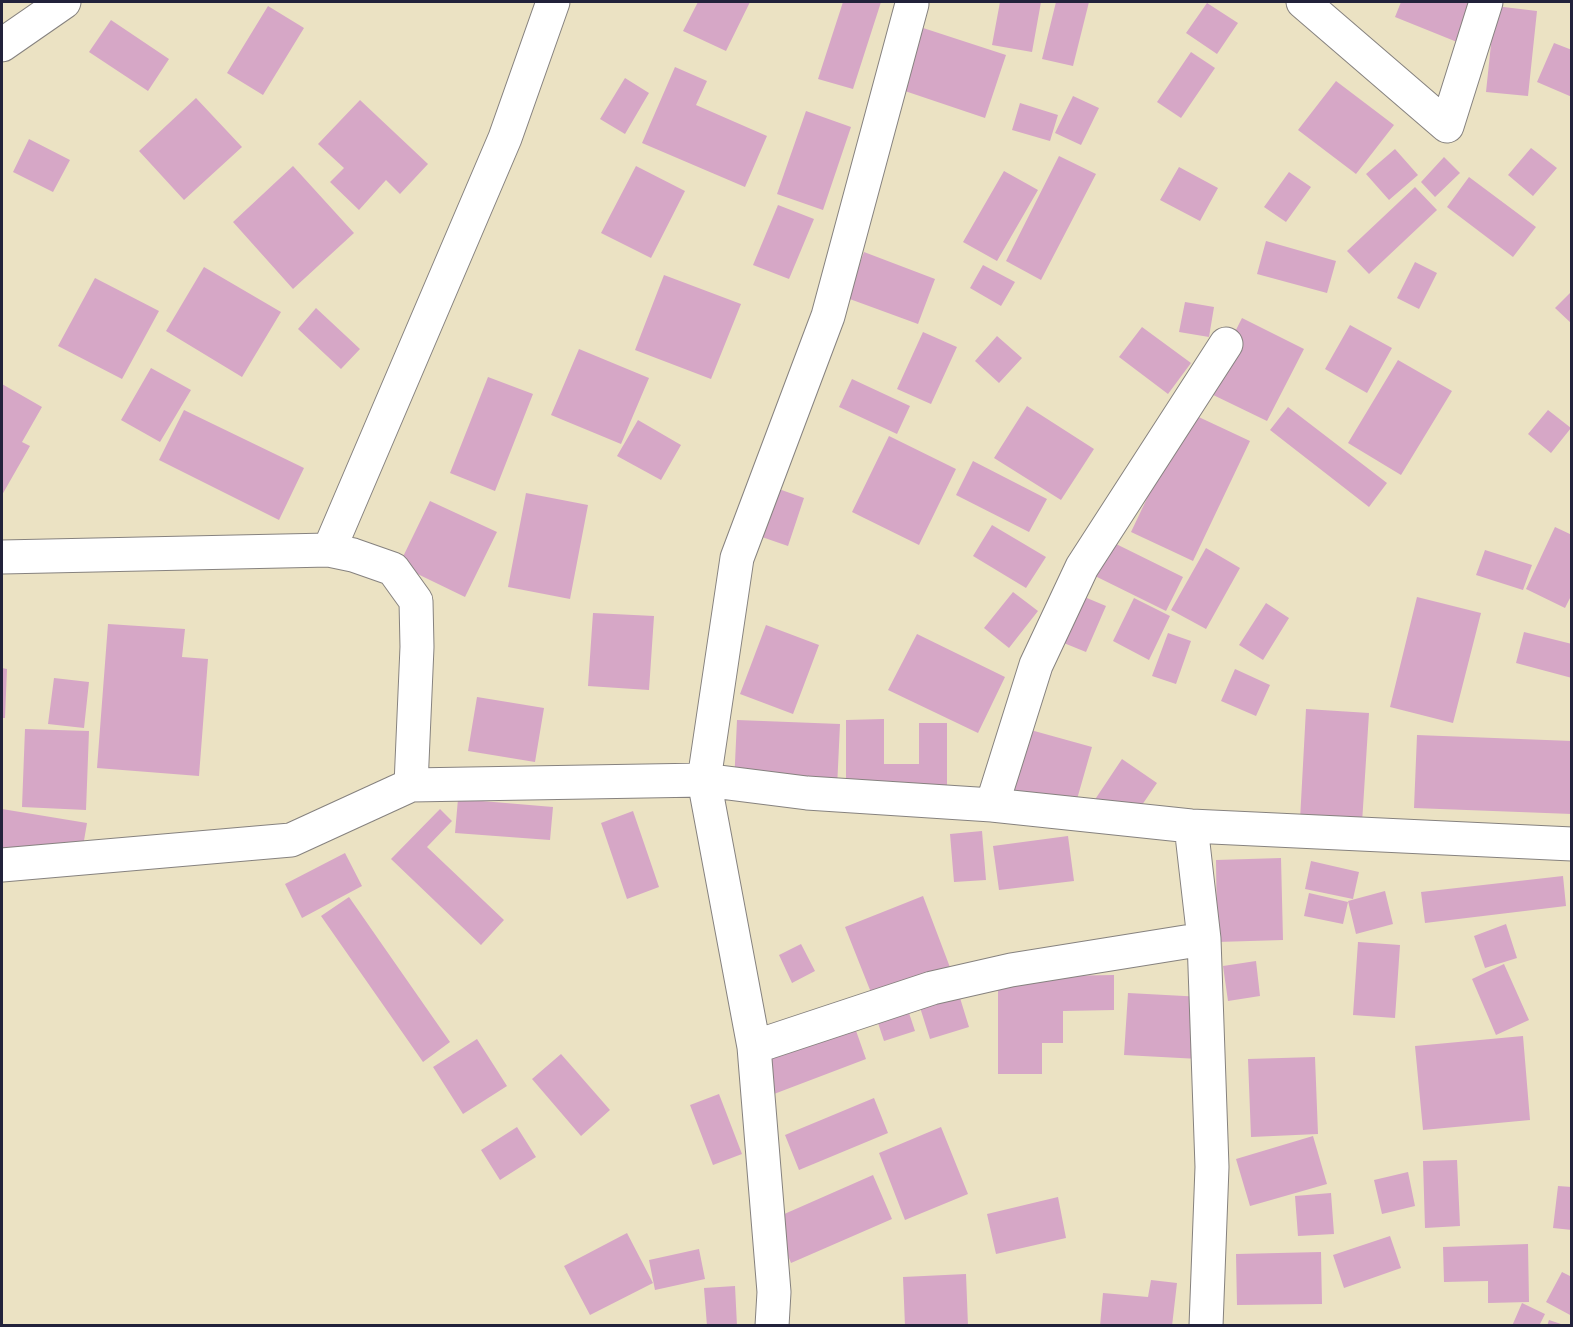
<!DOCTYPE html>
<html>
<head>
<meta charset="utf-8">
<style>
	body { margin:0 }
	#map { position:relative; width:1573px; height:1327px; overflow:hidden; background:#ebe2c3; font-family:"Gochi Hand",sans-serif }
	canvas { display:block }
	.frame { position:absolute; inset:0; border:3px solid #22223b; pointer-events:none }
</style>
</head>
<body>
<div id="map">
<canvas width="1573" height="1327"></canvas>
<div class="frame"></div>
</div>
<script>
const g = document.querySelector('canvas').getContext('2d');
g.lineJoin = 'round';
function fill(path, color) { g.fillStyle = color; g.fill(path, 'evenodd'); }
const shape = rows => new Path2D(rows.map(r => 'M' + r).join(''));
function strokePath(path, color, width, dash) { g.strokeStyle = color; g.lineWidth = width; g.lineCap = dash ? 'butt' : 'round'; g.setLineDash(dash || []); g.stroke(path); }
fill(shape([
	[698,2,750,2,726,51,683,31],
	[843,2,881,2,853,89,818,79],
	[1000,2,1041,2,1032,52,992,45],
	[1056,2,1089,2,1073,66,1042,59],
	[1401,2,1473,2,1457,42,1395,17],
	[1207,3,1238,23,1217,54,1186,33],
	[268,6,304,28,263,95,227,73],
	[1495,6,1537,11,1528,96,1486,92],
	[111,20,169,59,148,91,89,52],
	[917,26,1006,55,985,118,896,88],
	[1554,43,1572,50,1572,97,1537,82],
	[1191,52,1215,68,1181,118,1157,102],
	[675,67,707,81,696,105,767,136,745,187,642,143],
	[625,78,649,93,625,134,600,119],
	[1336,81,1394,125,1356,174,1298,130],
	[1073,96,1099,108,1081,145,1055,133],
	[196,98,242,147,184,200,139,151],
	[360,100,428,164,400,194,386,180,359,210,330,182,344,168,318,144],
	[1020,103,1058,115,1050,141,1012,130],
	[806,111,851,127,823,210,777,194],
	[29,139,70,160,53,192,13,172],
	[1531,148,1557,168,1533,196,1508,175],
	[1395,149,1418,175,1389,200,1366,174],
	[1059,156,1096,174,1041,280,1006,261],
	[1444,157,1460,173,1435,197,1421,182],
	[293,166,354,233,293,289,233,222],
	[636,166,685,191,651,258,601,233],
	[1179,167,1218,188,1200,221,1160,200],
	[1004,171,1038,190,997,261,963,242],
	[1289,172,1311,187,1286,222,1264,207],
	[1469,177,1536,227,1513,257,1447,207],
	[1415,187,1437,210,1369,274,1347,251],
	[778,205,814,219,789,279,753,265],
	[1266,241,1336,261,1327,293,1257,274],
	[864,252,935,279,918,324,847,298],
	[1415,262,1437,273,1419,309,1397,298],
	[983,265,1015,282,1001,306,970,288],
	[204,267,281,312,242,377,166,331],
	[664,275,741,304,711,379,635,350],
	[95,278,159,311,122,379,58,346],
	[1572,291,1572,324,1555,308],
	[1185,302,1214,307,1209,337,1179,332],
	[316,308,360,349,341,369,298,329],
	[1242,318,1304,349,1267,421,1205,391],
	[1350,325,1392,348,1367,393,1325,369],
	[1142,327,1191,363,1168,394,1119,357],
	[923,332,957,347,931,404,897,389],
	[997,336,1022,358,999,383,975,361],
	[579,349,649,378,621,444,551,415],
	[1398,360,1452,391,1401,475,1348,443],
	[151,368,191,390,160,442,121,420],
	[488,377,533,394,495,491,450,473],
	[852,379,910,406,897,434,839,407],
	[2,384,42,407,22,442,30,446,2,495],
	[1027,406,1094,449,1061,500,994,458],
	[1288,407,1387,483,1369,507,1270,430],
	[184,410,304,468,279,520,159,460],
	[1548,410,1571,428,1551,453,1528,434],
	[1188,412,1250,441,1193,561,1131,532],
	[638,420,681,445,661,480,617,456],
	[889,436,956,469,919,545,852,512],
	[973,461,1047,499,1029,532,956,495],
	[776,488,804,498,788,546,759,536],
	[526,493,588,505,570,599,508,587],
	[430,501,497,532,465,597,399,565],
	[992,525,1046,557,1026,588,973,556],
	[1555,527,1572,535,1572,594,1565,608,1526,589],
	[1108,540,1183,577,1166,611,1091,574],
	[1206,548,1240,568,1206,629,1171,610],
	[1485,550,1532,565,1523,590,1476,575],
	[1063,588,1106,606,1086,652,1044,635],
	[1013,592,1038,611,1009,648,984,628],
	[1417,597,1481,613,1453,723,1390,707],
	[1134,598,1170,616,1149,660,1113,641],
	[1266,603,1289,618,1263,660,1239,645],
	[593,613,654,616,649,690,588,686],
	[108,624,185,629,182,657,208,659,199,776,97,768],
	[766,625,819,645,793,714,740,694],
	[1524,632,1572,644,1572,678,1516,663],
	[1168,633,1191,641,1176,684,1152,676],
	[917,634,1005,677,978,733,888,690],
	[2,668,7,669,5,718,2,718],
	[1235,669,1270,685,1256,716,1221,701],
	[54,678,89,682,84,728,48,724],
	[477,697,544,708,535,762,468,751],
	[1306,709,1369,713,1362,823,1300,820],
	[884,719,884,764,919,764,919,723,947,723,947,794,846,794,846,720],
	[737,720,840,724,837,788,734,784],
	[1009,724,1092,747,1073,813,989,789],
	[25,729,89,731,86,810,22,807],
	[1417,735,1572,741,1572,814,1414,808],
	[1122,759,1157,783,1129,824,1094,801],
	[458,799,553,807,550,840,455,833],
	[2,809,87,823,80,864,2,851],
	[440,809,452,821,427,847,504,920,481,945,391,859],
	[633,811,659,887,627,899,601,823],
	[982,831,986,880,954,882,950,834],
	[1068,836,1074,881,999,890,993,846],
	[345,853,362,886,302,918,285,884],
	[1281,858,1283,940,1217,942,1216,860],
	[1311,861,1359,872,1353,899,1305,889],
	[1563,876,1566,906,1425,923,1421,892],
	[1385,891,1393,924,1356,934,1348,901],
	[1309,893,1348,902,1343,924,1304,916],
	[923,896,951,970,874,1000,845,927],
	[349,897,450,1042,423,1062,321,916],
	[1506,924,1517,958,1485,968,1474,936],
	[1358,942,1400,945,1395,1018,1353,1015],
	[801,944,815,971,792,983,779,955],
	[1256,961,1260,996,1228,1001,1223,966],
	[1504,964,1529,1020,1496,1035,1472,979],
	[1114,975,1114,1010,1063,1011,1063,1043,1042,1043,1042,1074,998,1074,998,977],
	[956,985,969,1027,930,1039,917,998],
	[1128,993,1203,997,1199,1059,1124,1055],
	[907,1007,915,1031,884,1041,876,1017],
	[854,1025,866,1059,774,1094,761,1060],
	[1523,1036,1530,1120,1423,1130,1415,1046],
	[477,1039,507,1086,463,1114,433,1067],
	[561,1054,610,1110,581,1136,532,1079],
	[1315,1057,1318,1134,1251,1137,1248,1059],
	[719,1094,742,1154,713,1165,690,1105],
	[874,1098,888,1133,799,1170,785,1135],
	[517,1127,536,1157,500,1180,481,1150],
	[941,1127,968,1194,905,1220,879,1153],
	[1313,1136,1327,1184,1250,1206,1236,1159],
	[1457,1160,1460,1226,1425,1228,1423,1161],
	[1408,1172,1415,1206,1382,1214,1374,1180],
	[873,1175,892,1219,791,1263,773,1219],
	[1558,1186,1572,1187,1572,1230,1553,1228],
	[1331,1193,1334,1234,1298,1236,1295,1196],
	[1058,1197,1066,1238,996,1254,987,1214],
	[627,1233,653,1283,590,1315,564,1266],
	[1390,1236,1401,1268,1344,1288,1333,1255],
	[1528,1244,1529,1302,1488,1303,1488,1281,1444,1282,1443,1247],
	[699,1249,705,1279,655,1290,649,1260],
	[1321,1252,1322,1304,1237,1305,1236,1254],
	[1562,1272,1572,1277,1572,1316,1546,1302],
	[966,1274,968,1326,905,1326,903,1277],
	[1151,1280,1177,1283,1172,1326,1100,1326,1103,1293,1148,1297],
	[735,1286,737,1326,707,1326,704,1288],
	[1522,1303,1545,1314,1539,1326,1512,1326],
	[1549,1320,1564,1325,1564,1326,1547,1326]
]), '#d6a7c6');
const minor = shape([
	[1303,2,1447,126,1486,2],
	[2,45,64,2],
	[329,550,505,138,553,2],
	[2,557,329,550,353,555,393,569,416,601,417,647,411,785],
	[992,805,1036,665,1082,567,1226,344],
	[1191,826,1204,939,1212,1167,1206,1326],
	[2,865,291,840,411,785,704,780,807,793,992,805,1191,826,1572,844],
	[754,1047,932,988,1011,970,1204,939],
	[772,1326,774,1292,754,1047,704,780,737,558,828,316,912,4]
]);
strokePath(minor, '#86827f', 35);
strokePath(minor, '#fff', 33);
</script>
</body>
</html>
